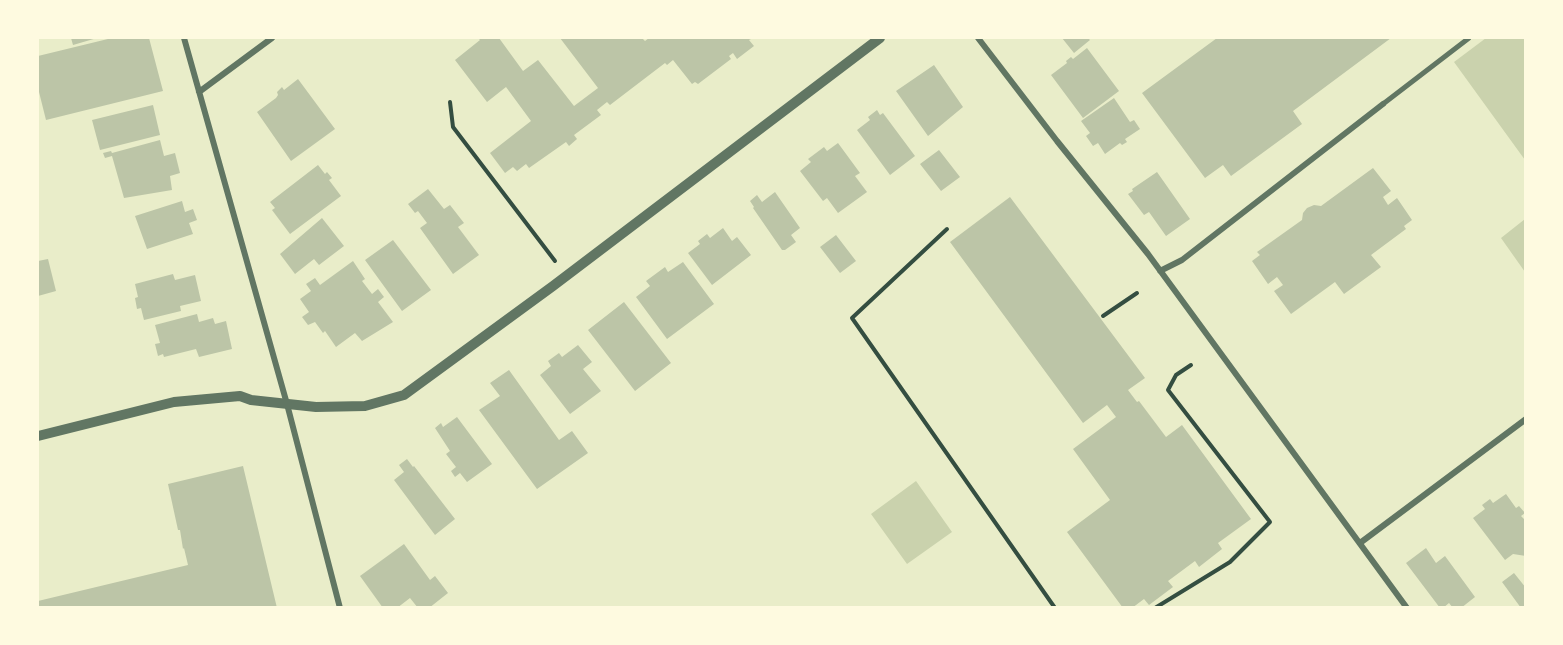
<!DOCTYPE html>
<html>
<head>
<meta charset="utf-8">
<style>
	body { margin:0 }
	#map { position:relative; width:1563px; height:645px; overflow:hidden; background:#e9edc9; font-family:Helvetica,sans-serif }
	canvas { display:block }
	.frame { position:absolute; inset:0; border:39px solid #fefae0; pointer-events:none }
</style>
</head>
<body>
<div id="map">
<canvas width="1563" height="645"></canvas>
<div class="frame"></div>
</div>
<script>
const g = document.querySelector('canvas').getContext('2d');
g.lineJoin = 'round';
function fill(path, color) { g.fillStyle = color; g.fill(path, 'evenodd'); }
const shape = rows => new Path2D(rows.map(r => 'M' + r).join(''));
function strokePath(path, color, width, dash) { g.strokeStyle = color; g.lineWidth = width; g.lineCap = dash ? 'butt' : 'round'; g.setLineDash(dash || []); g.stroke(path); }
fill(shape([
	[1486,38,1525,38,1525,160,1454,62],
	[1525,219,1525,272,1501,238],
	[916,481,952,532,907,564,871,514]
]), '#cad2ad');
fill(shape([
	[71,38,97,38,73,45],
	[112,38,149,38,163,91,46,120,38,88,38,56],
	[478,38,499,38,523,71,538,60,574,106,598,88,560,38,642,38,645,41,649,38,753,38,749,40,754,46,737,59,733,53,729,56,731,59,698,84,695,82,692,84,673,60,667,65,665,63,610,105,607,102,597,110,601,115,574,135,577,139,569,146,566,142,529,168,526,164,517,171,513,167,505,173,490,153,531,121,506,87,487,102,455,60,480,40],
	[1062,38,1088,38,1090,40,1074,53],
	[1217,38,1391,38,1293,111,1302,124,1231,176,1223,165,1205,178,1142,93],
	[1087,48,1119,91,1083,118,1051,75,1067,63,1066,61,1071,57,1073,59],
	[934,65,963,107,928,136,896,91],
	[298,79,335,129,291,161,257,112,276,98,278,95,277,92,282,87,284,90],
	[1114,98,1130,122,1134,120,1140,129,1125,139,1127,142,1122,145,1120,143,1105,154,1098,143,1093,146,1086,136,1090,133,1081,121],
	[153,105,160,135,100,150,92,120],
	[877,110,880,115,883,113,915,156,890,175,857,130,870,120,868,117],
	[160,140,164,156,175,153,180,173,170,176,172,190,124,198,112,156,105,158,103,153,111,151,112,153],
	[838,143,860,173,855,176,867,192,838,213,827,198,823,201,800,171,811,162,808,159,824,147,827,151],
	[939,150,960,177,941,191,920,164],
	[318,165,325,174,327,172,332,178,329,180,341,196,290,234,272,210,275,208,270,202],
	[1373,168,1391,191,1383,197,1388,205,1397,198,1412,220,1404,226,1406,229,1371,255,1381,267,1344,294,1335,282,1291,314,1274,291,1283,285,1277,277,1268,284,1252,261,1260,255,1257,252,1302,220,1303,213,1307,208,1314,205,1321,206],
	[1157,172,1190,219,1166,236,1149,212,1144,215,1128,194,1133,191,1132,189],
	[428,189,444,209,450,205,464,223,458,227,479,255,453,274,420,228,427,223,418,211,415,213,408,204],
	[775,192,800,228,791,235,796,242,785,250,782,250,753,208,754,207,750,201,757,195,762,202],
	[1010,197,1145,378,1128,390,1137,402,1139,401,1166,437,1182,425,1251,519,1218,543,1222,549,1199,567,1195,561,1168,581,1173,587,1149,605,1144,599,1132,608,1123,608,1067,532,1110,500,1073,449,1116,417,1107,405,1083,423,950,242],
	[182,201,185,212,193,209,197,220,189,223,193,234,147,249,135,216],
	[322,218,344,246,319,265,314,259,295,274,280,254],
	[723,228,732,241,737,237,751,255,712,285,688,253,700,244,698,241,707,234,710,238],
	[836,235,856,261,840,273,820,247],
	[393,240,431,290,402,311,365,260],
	[48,259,56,291,38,296,38,261],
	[353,261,365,279,362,281,372,294,378,289,384,297,378,302,393,322,362,341,355,333,336,347,325,331,323,333,315,322,308,325,302,317,309,312,300,299,311,291,306,284,315,278,320,285],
	[683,262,714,304,667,339,636,297,650,286,646,281,665,267,668,272],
	[173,274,175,280,195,275,201,301,180,306,181,311,144,320,141,308,137,309,135,298,138,297,135,284],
	[624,302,671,363,635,391,588,330],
	[197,314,199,322,213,318,215,324,226,321,232,349,199,357,196,349,164,357,163,354,158,356,155,344,160,343,155,325],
	[578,345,592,362,583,369,601,391,570,414,540,375,551,366,548,361,559,353,562,357],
	[509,370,559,440,572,431,588,453,537,489,479,410,500,396,490,383],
	[457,417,492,464,467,482,460,473,455,477,451,471,456,467,446,454,450,451,435,428,441,423,443,427],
	[407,459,413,467,414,466,455,519,435,535,394,480,404,472,399,465],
	[243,466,277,608,38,608,38,601,188,565,184,548,183,549,180,530,178,530,168,484],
	[1506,494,1516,508,1519,506,1525,513,1521,516,1526,521,1526,556,1513,554,1505,560,1473,518,1485,509,1482,505,1490,499,1493,503],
	[404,544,430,580,435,576,448,593,429,608,418,608,410,598,397,608,383,608,360,576],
	[1426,548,1436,563,1445,556,1475,597,1461,608,1453,608,1449,603,1443,608,1440,608,1406,563],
	[1514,573,1526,588,1526,608,1521,608,1502,582]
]), '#bcc5a7');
strokePath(shape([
	[450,102,453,127,555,261],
	[947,229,852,318,1055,608],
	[1103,316,1137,293],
	[1155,608,1230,562,1270,522,1168,390,1176,375,1191,365]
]), '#344e41', 4);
strokePath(shape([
	[1383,104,1469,38]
]), '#617663', 5);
strokePath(shape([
	[184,38,287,404,340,608],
	[978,38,1057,141,1148,254,1407,608],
	[199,92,272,38],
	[1160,271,1182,260,1383,104],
	[1360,543,1526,419]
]), '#617663', 6);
strokePath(shape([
	[38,436,174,402,240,396,251,400,316,407,365,406,404,395,553,286,880,38]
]), '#617663', 10);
</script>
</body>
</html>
